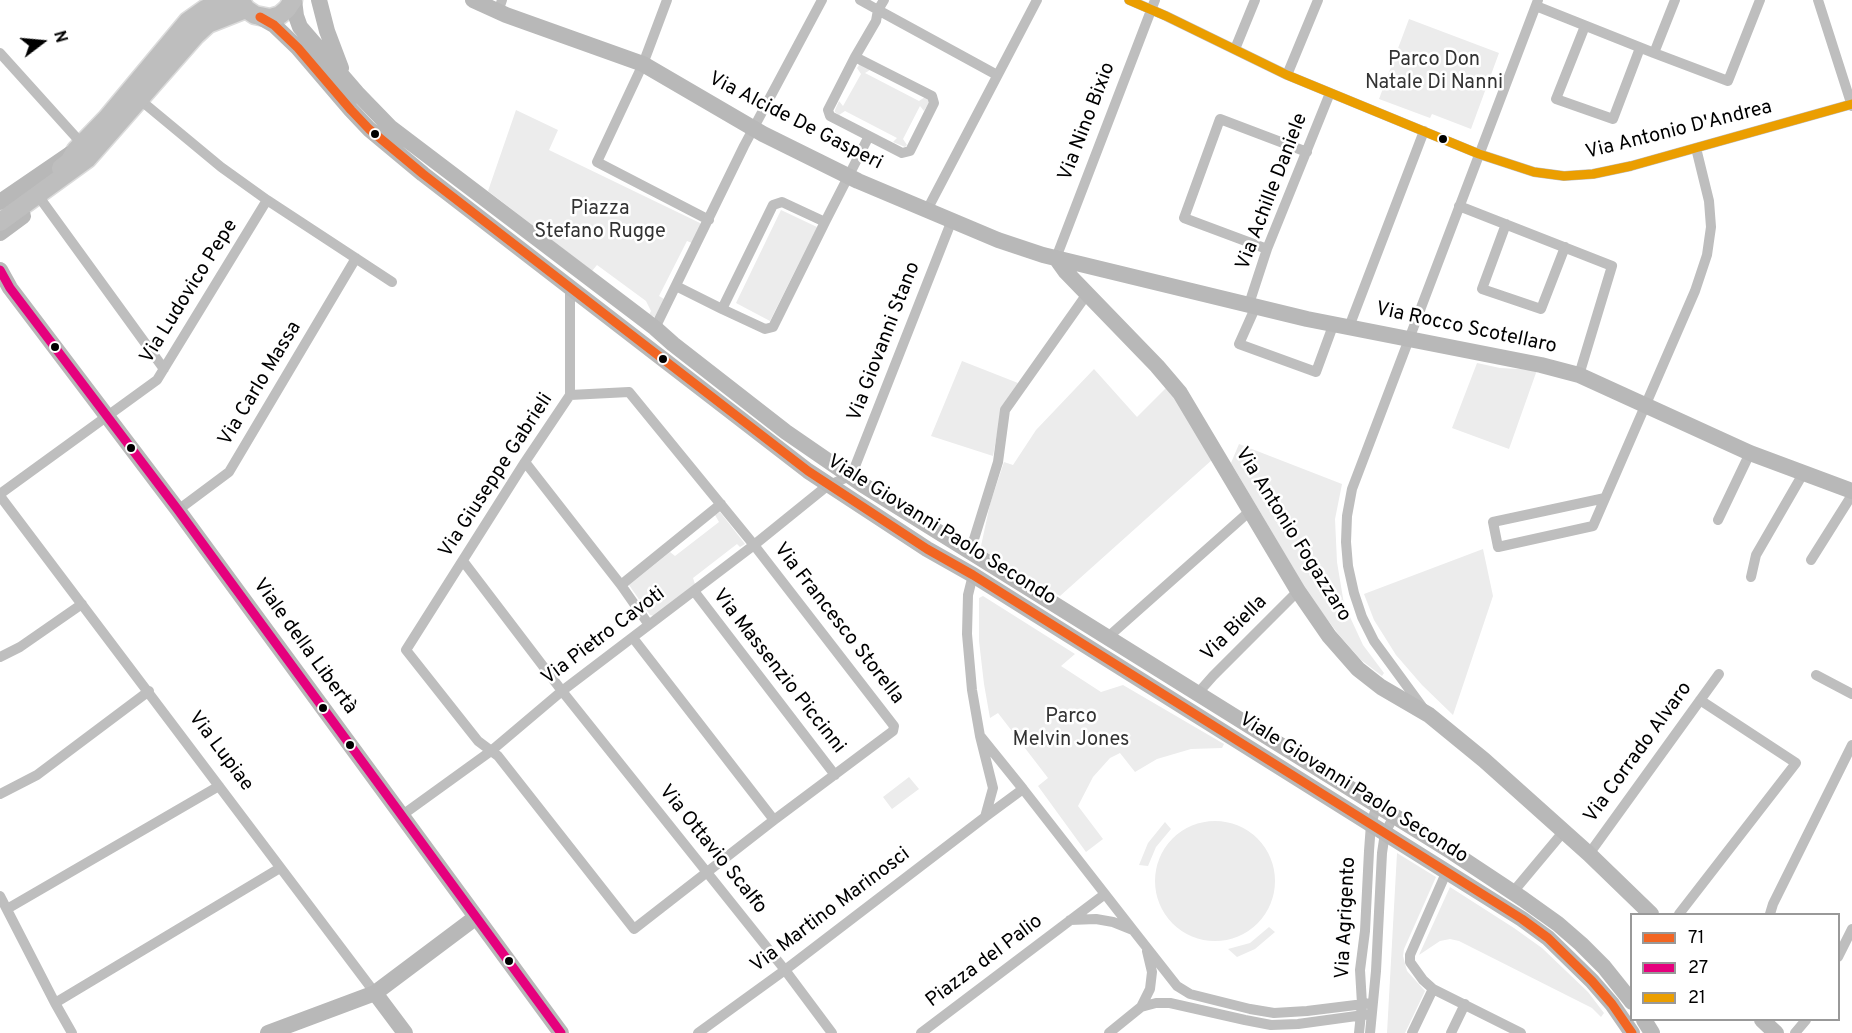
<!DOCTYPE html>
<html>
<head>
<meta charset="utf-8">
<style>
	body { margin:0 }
	#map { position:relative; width:1852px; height:1033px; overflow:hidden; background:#fff; font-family:Overpass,sans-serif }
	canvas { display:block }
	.legend { position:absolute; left:1630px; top:913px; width:210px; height:108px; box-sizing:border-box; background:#fff; border:2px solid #999; margin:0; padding:8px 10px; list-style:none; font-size:18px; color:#000 }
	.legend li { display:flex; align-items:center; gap:12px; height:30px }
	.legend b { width:30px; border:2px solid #999 }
	.north { position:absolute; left:12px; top:12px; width:60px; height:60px; -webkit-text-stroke:4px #fff; paint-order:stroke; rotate:74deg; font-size:16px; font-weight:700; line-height:24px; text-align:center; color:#000 }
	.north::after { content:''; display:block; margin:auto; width:21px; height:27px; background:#000; clip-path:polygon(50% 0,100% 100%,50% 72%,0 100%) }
</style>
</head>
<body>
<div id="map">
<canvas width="1852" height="1033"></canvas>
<ul class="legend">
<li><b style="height:8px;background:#f26522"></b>71</li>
<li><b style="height:8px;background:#e5007d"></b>27</li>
<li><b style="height:8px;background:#eb9e00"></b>21</li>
</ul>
<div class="north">N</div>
</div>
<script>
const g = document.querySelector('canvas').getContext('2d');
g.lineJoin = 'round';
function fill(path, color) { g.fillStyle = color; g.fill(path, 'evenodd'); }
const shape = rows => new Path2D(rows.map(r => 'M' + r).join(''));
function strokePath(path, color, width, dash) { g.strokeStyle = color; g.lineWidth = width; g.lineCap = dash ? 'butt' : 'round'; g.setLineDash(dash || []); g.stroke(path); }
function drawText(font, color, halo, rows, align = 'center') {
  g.font = font + ' Overpass,sans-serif'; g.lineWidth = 5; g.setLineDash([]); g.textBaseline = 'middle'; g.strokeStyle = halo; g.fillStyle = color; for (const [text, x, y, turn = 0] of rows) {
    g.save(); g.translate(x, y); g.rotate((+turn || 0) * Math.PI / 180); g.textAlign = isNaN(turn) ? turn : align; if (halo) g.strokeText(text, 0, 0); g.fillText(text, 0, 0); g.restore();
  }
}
fill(shape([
	[1409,19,1499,53,1471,129,1432,114,1430,118,1379,99],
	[860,64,870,70,865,73,919,101,925,97,928,99,929,102,924,111,920,106,903,139,907,145,905,147,893,142,897,138,845,111,839,115,835,112,835,110,839,101,843,106,861,74,857,68],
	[516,110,558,130,549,150,700,223,701,226,692,243,687,241,659,296,664,299,655,317,649,315,651,311,646,301,597,265,592,271,488,191],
	[781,210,817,227,770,321,736,303],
	[962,361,1018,383,1002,407,993,456,931,436],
	[1477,363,1500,368,1537,370,1509,449,1452,428],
	[1094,369,1137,417,1168,386,1213,459,1060,596,985,553,981,546,990,504,1004,462,1013,465,1036,430],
	[1239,444,1342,484,1335,519,1337,562,1344,604,1363,645,1384,673,1382,676,1361,660,1339,635,1311,598,1231,463],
	[720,512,745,544,740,547,737,544,693,578,695,584,654,616,650,615,629,585,670,552,675,556,719,522,715,515],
	[1483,549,1493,596,1453,715,1422,685,1396,655,1374,620,1364,594],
	[983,596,1075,654,1061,666,1101,692,1123,685,1224,744,1222,748,1191,749,1157,759,1135,772,1120,753,1110,758,1093,777,1078,806,1103,839,1086,852,1038,786,1048,778,998,713,990,718,984,684,979,641,979,598],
	[909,777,919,789,892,809,883,797],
	'1155 881a60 60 0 1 1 120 0a60 60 0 1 1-120 0Z',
	[1165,822,1171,829,1156,847,1148,866,1139,865,1148,843],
	[1397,853,1436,877,1404,949,1403,956,1407,971,1425,991,1405,1033,1387,1033],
	[1450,887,1514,928,1542,948,1588,992,1604,1013,1601,1017,1592,1008,1459,941,1450,939,1440,941,1419,955],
	[1269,927,1275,932,1255,949,1237,957,1228,949,1250,943]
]), '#ececec');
const primary = shape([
	[241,1,246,9,255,15,270,18,280,15,287,9,293,0],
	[61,168,69,162,76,150,107,118,188,21,205,9,226,0],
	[0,222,87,159,195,36,208,24,246,9]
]);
strokePath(primary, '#dbdbdb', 21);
strokePath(shape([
	[667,0,643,64,597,162,709,220],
	[860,0,878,10,884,0],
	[1129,0,1166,16,1287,75,1479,154,1534,172,1564,176,1593,174,1631,166,1852,104],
	[1818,0,1852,106],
	[1536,6,1654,53,1675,0],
	[498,12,502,0],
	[1585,26,1556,99,1613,119,1640,48],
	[1235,49,1255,0],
	[0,53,83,145],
	[1654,53,1728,81,1760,0],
	[855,57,932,96,934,103,910,151,902,153,830,116,828,110,855,57,876,21,878,10,997,75],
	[1287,75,1318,0],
	[139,99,221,167,267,200,392,282],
	[42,201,164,369],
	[1459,206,1612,266,1579,375],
	[927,210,1037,0],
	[825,222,869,136],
	[1506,224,1482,289,1541,309,1565,247],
	[1267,249,1184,218,1220,119,1307,152],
	[1056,258,1155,0],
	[676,286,722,309,765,329,773,327,825,222,782,202,773,205,722,309],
	[570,288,570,395],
	[1249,304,1267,249,1330,93],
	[1256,306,1239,344,1316,372,1334,323],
	[1349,327,1424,131],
	[655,328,744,146,822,0],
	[629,392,754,545,894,726,893,731,774,820,634,929,498,756,478,741,406,650,525,462,570,395,629,392],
	[525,462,621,585,649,625],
	[0,494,157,380,267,200],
	[0,496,375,993],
	[1605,498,1493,522,1498,547,1593,526,1695,291,1707,255,1711,227,1709,201,1696,148],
	[178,510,229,472,356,258],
	[1718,520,1750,453],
	[970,552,998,462,1005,410,1087,294],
	[1811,560,1852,495],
	[463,561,562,691,785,970,832,1033],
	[1751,577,1756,555,1804,472],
	[621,585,721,504],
	[694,591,835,775],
	[1108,637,1250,511],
	[633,638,774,820],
	[0,657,20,647,82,604],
	[1816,675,1852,694],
	[1198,693,1213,676,1298,591],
	[1423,708,1374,641,1362,617,1354,593,1348,566,1346,542,1347,516,1352,489,1538,0],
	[981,737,1023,789,985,817],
	[1023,789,1133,930],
	[0,794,37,775,149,691],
	[401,816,491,751,562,691,754,545,827,486,850,476,854,469,952,220],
	[1589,854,1719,674],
	[1446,873,1410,955,1410,962,1423,980,1433,989,1521,1033],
	[1513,892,1564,831],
	[0,896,55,1003,72,1033],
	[7,909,219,786],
	[1679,914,1796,763,1700,700],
	[1770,914,1773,904,1852,745],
	[1070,920,1096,919,1113,922,1133,930,1177,986,1190,994,1250,1009,1274,1013,1307,1011,1372,1003],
	[1838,957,1852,929],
	[55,1003,280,868],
	[1141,1007,1156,1003,1170,1003,1245,1020,1271,1025,1298,1024,1371,1014],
	[698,1033,785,970,985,817,993,788,980,736,972,690,967,634,968,595,973,575],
	[921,1033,1105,894],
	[1109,1033,1141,1007,1150,989,1152,972,1147,951],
	[1359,1033,1362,1004,1360,970,1365,931,1369,851,1371,824,1377,805],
	[1370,1033,1376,971,1382,853,1385,833,1394,816],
	[1412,1033,1433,989],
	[1451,1033,1465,1004],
	[1795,1033,1806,1020]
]), '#bebebe', 10);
strokePath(shape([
	[294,0,296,16,300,27,357,93,390,127,655,328,673,344,786,432,863,485,1452,852,1523,899,1558,924,1581,944,1604,967,1632,1002],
	[319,0,327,31,341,68],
	[473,0,506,15,643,64,763,134,858,181,998,240,1043,255,1307,319,1541,365,1579,375,1750,453,1852,491],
	[260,17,274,25,298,48,351,110,369,129,423,174,808,471,927,549,973,575,1522,919,1548,938,1592,981,1612,1004,1632,1033],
	[0,202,70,154],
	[0,233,23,216],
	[1056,258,1066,272,1157,366,1180,393,1298,591,1329,636,1358,669,1381,687,1429,715,1484,760,1589,854,1651,914],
	[0,270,10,288,178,510,561,1033],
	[375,993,405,1033],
	[1644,1020,1652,1033],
	[1762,1020,1776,1033],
	[268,1033,375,993,475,918]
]), '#b8b8b8', 16);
strokePath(primary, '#bebebe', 18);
strokePath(shape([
	[260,17,274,25,298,48,351,110,369,129,423,174,808,471,927,549,973,575,1522,919,1548,938,1592,981,1612,1004,1632,1033]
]), '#f26522', 9);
strokePath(shape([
	[0,270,10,288,178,510,561,1033]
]), '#e5007d', 9);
strokePath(shape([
	[1129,0,1166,16,1287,75,1479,154,1534,172,1564,176,1593,174,1631,166,1852,104]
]), '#eb9e00', 9);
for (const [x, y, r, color] of [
	[375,134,5,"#000"],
	[1443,139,5,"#000"],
	[55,347,5,"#000"],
	[663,359,5,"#000"],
	[131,448,5,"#000"],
	[323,708,5,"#000"],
	[350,745,5,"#000"],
	[509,961,5,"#000"]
]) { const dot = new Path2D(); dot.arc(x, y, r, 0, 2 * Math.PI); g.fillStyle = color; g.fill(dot); strokePath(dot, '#fff', 2); }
drawText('20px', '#333', '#fff', [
	["Parco Don",1434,61],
	["Natale Di Nanni",1434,84],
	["Piazza",600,210],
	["Stefano Rugge",600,233],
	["Parco",1071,718],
	["Melvin Jones",1071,741]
]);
drawText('20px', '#000', '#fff', [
	["Via Alcide De Gasperi",795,122,27],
	["Via Nino Bixio",1088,122,-69],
	["Via Antonio D'Andrea",1679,131,-14],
	["Via Achille Daniele",1273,192,-69],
	["Via Ludovico Pepe",190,292,-58],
	["Via Rocco Scotellaro",1466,329,12],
	["Via Giovanni Stano",885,342,-69],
	["Via Carlo Massa",261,384,-59],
	["Via Giuseppe Gabrieli",497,476,-57],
	["Viale Giovanni Paolo Secondo",941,531,32],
	["Via Antonio Fogazzaro",1292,535,58],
	["Via Francesco Storella",838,624,52],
	["Via Biella",1235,629,-45],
	["Via Pietro Cavoti",604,637,-37],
	["Viale della Libertà",304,647,54],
	["Via Massenzio Piccinni",778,672,52],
	["Via Lupiae",220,752,53],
	["Via Corrado Alvaro",1639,753,-54],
	["Viale Giovanni Paolo Secondo",1353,789,32],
	["Via Ottavio Scalfo",712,850,51],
	["Via Martino Marinosci",831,911,-37],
	["Via Agrigento",1347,918,-87],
	["Piazza del Palio",985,962,-37]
]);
</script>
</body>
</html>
